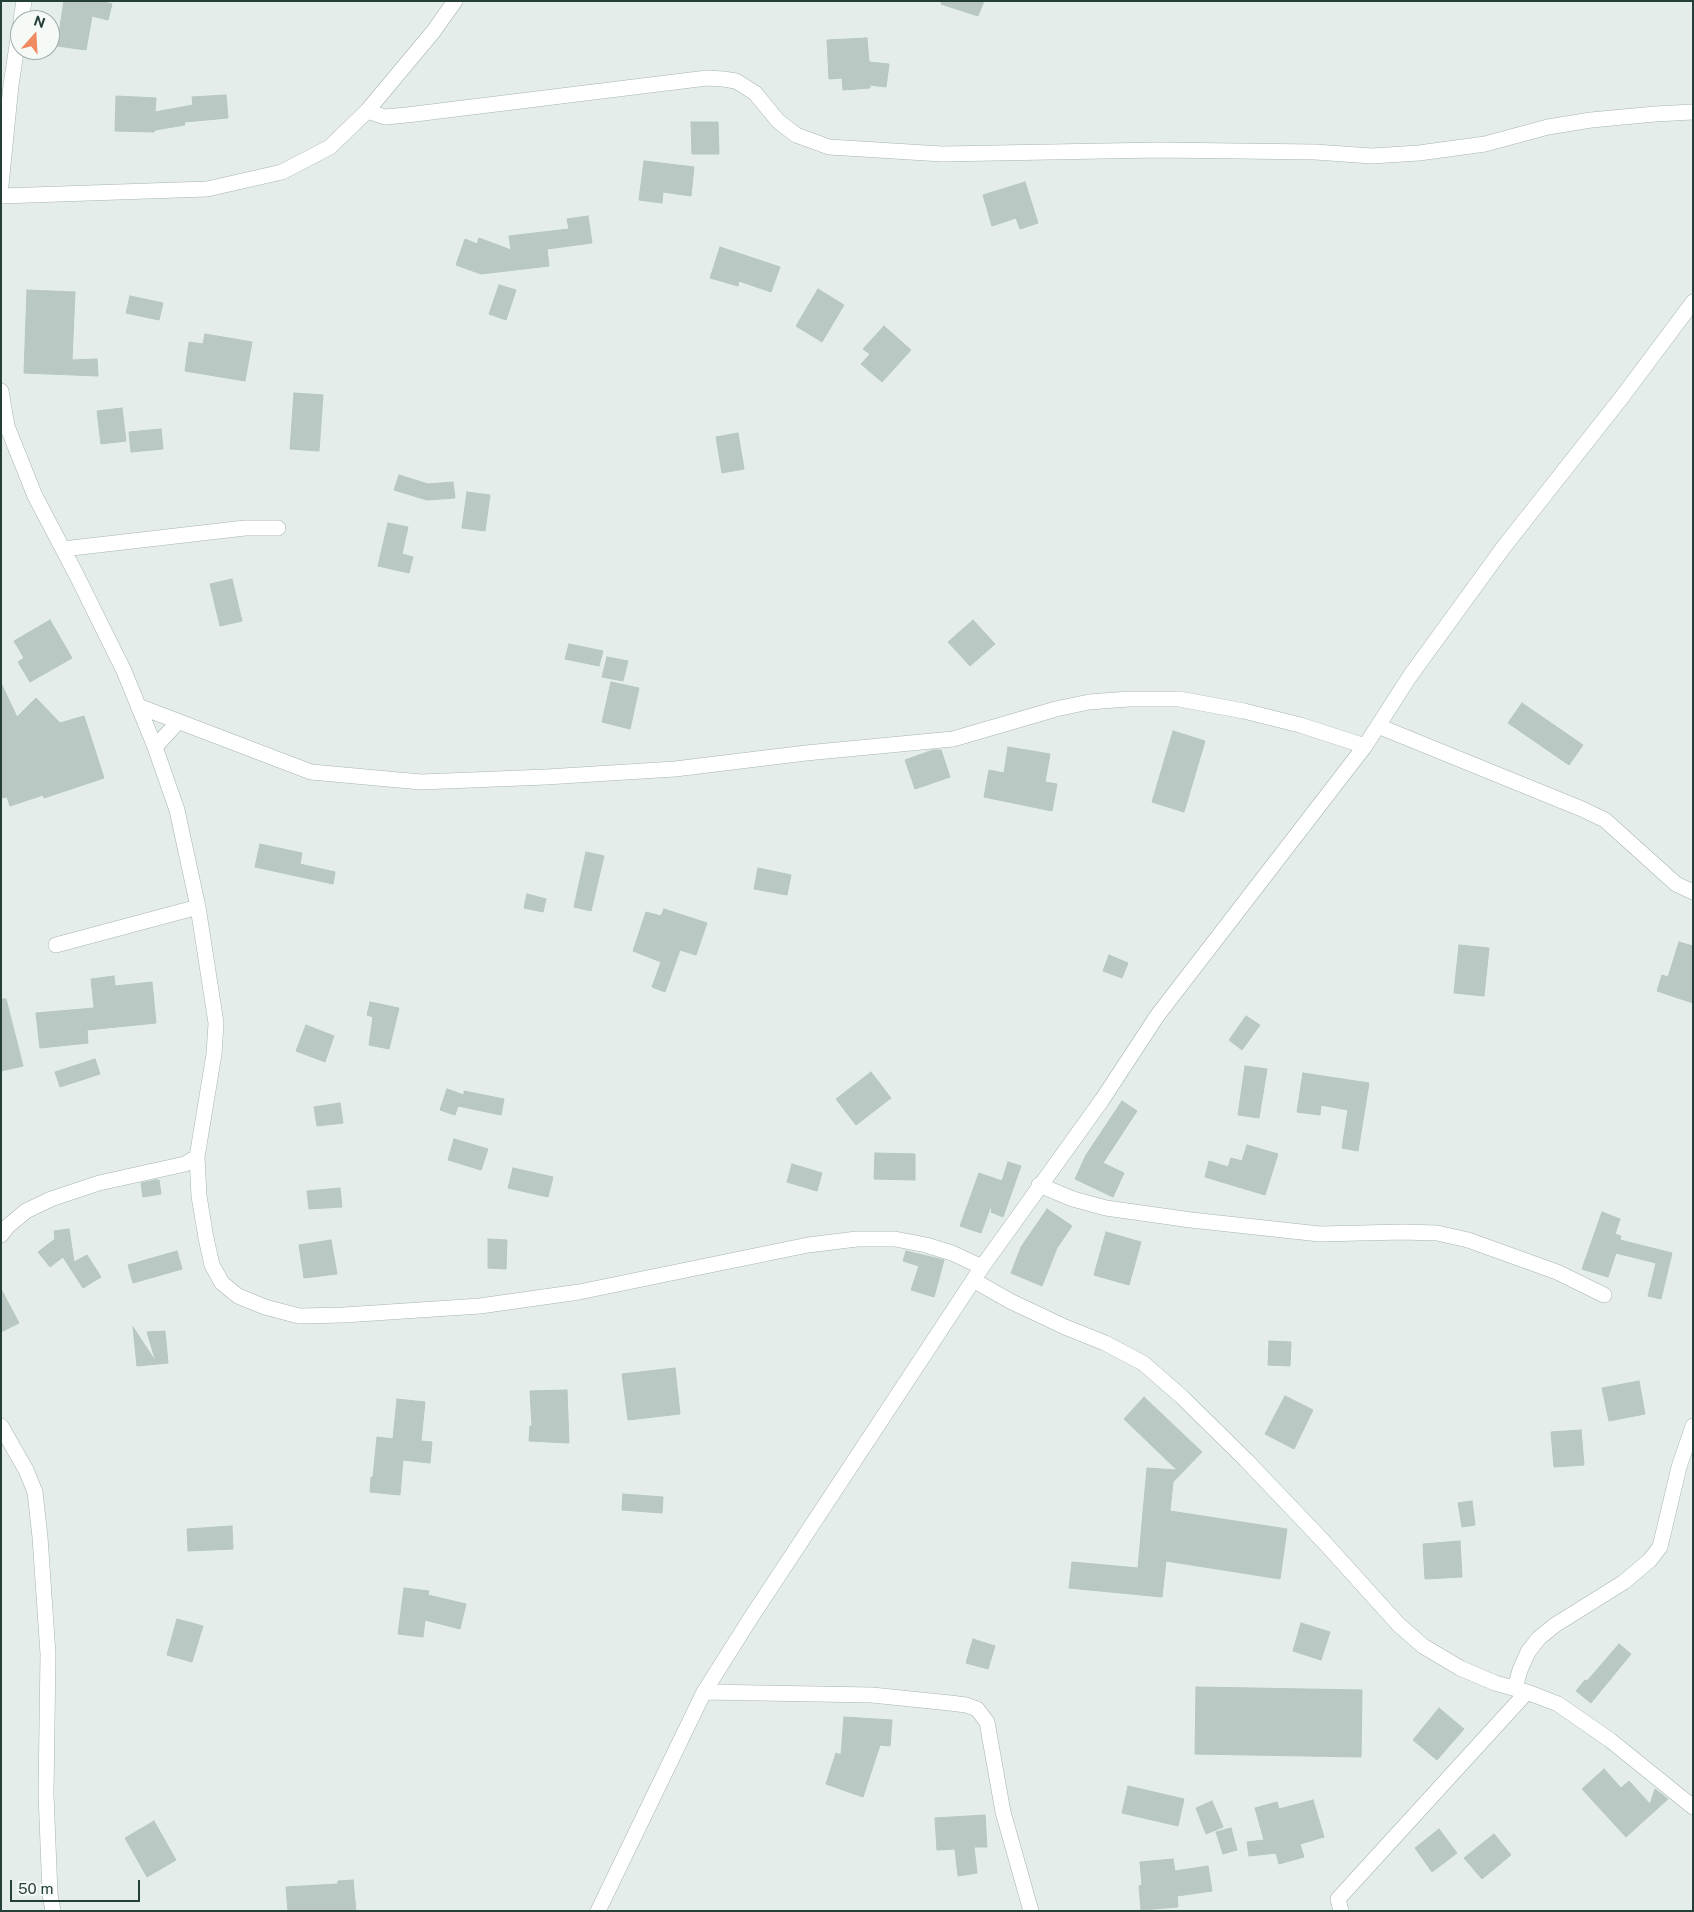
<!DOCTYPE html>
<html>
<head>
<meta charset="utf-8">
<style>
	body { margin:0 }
	#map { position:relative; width:1694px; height:1912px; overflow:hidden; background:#e4edea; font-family:"Public Sans",sans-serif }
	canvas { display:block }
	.frame { position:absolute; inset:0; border:2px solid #243f39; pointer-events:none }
	.north { position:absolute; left:10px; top:10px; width:50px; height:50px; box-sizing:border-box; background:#f5faf7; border:1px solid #a1afab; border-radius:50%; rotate:19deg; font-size:14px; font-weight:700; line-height:20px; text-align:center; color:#243f39 }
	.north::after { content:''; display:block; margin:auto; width:18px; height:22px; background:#f08a60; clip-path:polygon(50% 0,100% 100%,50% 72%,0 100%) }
	.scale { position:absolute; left:10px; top:1880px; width:130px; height:22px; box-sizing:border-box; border:2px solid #243f39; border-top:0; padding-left:6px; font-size:15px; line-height:18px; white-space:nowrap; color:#243f39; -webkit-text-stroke:4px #f5faf7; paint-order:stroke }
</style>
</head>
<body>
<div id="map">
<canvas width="1694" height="1912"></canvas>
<div class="frame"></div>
<div class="north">N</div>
<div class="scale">50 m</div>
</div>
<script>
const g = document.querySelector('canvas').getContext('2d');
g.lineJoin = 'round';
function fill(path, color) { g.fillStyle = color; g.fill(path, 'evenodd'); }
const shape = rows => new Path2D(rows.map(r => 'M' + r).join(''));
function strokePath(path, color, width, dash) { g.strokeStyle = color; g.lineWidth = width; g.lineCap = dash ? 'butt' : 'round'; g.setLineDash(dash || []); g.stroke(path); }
const building = shape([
	[64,1,101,1,112,4,108,20,92,16,86,50,57,46,64,1],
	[942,1,984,1,978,16,941,4,942,1],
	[867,38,869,62,889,64,886,87,870,85,870,88,843,90,842,78,829,79,827,40,867,38],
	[226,95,228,118,184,122,185,125,155,130,154,132,115,131,116,96,156,98,155,112,193,105,192,97,226,95],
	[691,122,718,122,719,154,692,154,691,122],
	[644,161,694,167,691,196,663,192,662,203,639,200,644,161],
	[1025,182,1038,223,1020,229,1016,218,992,226,983,195,1025,182],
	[588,216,592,243,547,249,549,266,481,274,456,265,465,239,477,244,479,238,511,250,509,236,569,229,567,219,588,216],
	[720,247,780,267,771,292,739,281,738,286,710,278,720,247],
	[499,285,516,290,506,320,489,314,499,285],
	[818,289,844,305,822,342,796,326,818,289],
	[27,290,75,292,72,360,97,359,98,376,24,373,27,290],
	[130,296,163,303,159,320,126,313,130,296],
	[884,326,911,350,882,382,861,364,870,354,863,349,884,326],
	[205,334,252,342,245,381,185,371,189,342,203,344,205,334],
	[294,393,323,395,319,451,290,449,294,393],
	[122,408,126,441,101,444,97,411,122,408],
	[161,429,163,449,131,452,129,432,161,429],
	[738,433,744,469,722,473,716,437,738,433],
	[399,475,428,484,453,482,455,498,427,500,394,490,399,475],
	[467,492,490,495,485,531,462,528,467,492],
	[388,523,408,527,402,554,413,557,409,573,378,566,388,523],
	[232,579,242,621,220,626,210,584,232,579],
	[50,620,72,658,30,682,18,662,24,658,14,641,50,620],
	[973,620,995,644,970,666,948,642,973,620],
	[569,644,603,651,599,666,565,659,569,644],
	[607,657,628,661,623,681,602,677,607,657],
	[611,682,639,688,630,729,602,722,611,682],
	[1,683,17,717,36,698,60,723,84,716,104,778,44,798,43,795,10,806,7,797,1,798,1,683],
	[1522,703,1583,745,1569,765,1508,723,1522,703],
	[1173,731,1205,741,1184,812,1152,802,1173,731],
	[1008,747,1050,754,1045,782,1057,784,1052,811,984,797,989,770,1004,773,1008,747],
	[933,750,941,750,950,777,915,789,905,760,933,750],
	[260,844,302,853,300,864,335,872,333,884,255,867,260,844],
	[586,852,604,856,591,911,574,907,586,852],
	[758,868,791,875,787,895,754,889,758,868],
	[527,894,546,899,543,912,524,908,527,894],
	[664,909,707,923,696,955,680,950,665,992,652,987,661,962,633,951,646,912,661,916,664,909],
	[1679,942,1693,946,1693,1003,1657,991,1662,975,1668,977,1679,942],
	[1459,945,1489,948,1484,996,1454,993,1459,945],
	[1109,955,1128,963,1122,978,1103,971,1109,955],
	[114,976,115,986,152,982,156,1023,87,1030,88,1043,40,1048,36,1013,94,1008,91,979,114,976],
	[1,999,6,999,23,1066,1,1071,1,999],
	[370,1002,399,1008,389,1049,369,1045,373,1017,367,1015,370,1002],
	[1246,1016,1260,1025,1242,1050,1229,1040,1246,1016],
	[306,1025,334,1036,325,1062,296,1051,306,1025],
	[95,1059,100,1074,60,1087,55,1072,95,1059],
	[1245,1066,1267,1069,1259,1118,1238,1115,1245,1066],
	[871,1072,891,1098,856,1125,836,1099,871,1072],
	[1303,1073,1369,1083,1358,1151,1342,1148,1348,1110,1321,1105,1320,1115,1297,1112,1303,1073],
	[447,1089,464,1095,464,1091,504,1099,501,1115,458,1106,455,1115,440,1110,447,1089],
	[1122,1101,1137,1111,1103,1163,1124,1173,1113,1197,1075,1179,1086,1155,1122,1101],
	[340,1103,343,1123,317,1126,314,1107,340,1103],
	[454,1139,488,1149,481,1170,448,1160,454,1139],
	[1247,1145,1278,1154,1265,1195,1205,1177,1209,1161,1228,1167,1231,1158,1242,1161,1247,1145],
	[875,1153,915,1154,915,1180,874,1179,875,1153],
	[1008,1162,1021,1166,1003,1217,991,1212,992,1209,990,1208,981,1233,960,1226,979,1173,1002,1181,1008,1162],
	[792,1164,822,1173,817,1191,787,1182,792,1164],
	[513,1168,553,1177,548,1197,508,1188,513,1168],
	[155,1180,159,1180,161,1194,143,1197,141,1183,155,1180],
	[340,1188,342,1207,309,1209,307,1191,340,1188],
	[1047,1209,1072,1226,1057,1248,1042,1286,1011,1273,1021,1247,1047,1209],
	[1602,1212,1620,1219,1615,1234,1621,1236,1620,1240,1672,1253,1661,1299,1648,1296,1656,1263,1616,1253,1608,1277,1582,1269,1602,1212],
	[69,1229,74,1262,87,1255,101,1277,83,1288,63,1257,50,1267,38,1252,55,1239,54,1231,69,1229],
	[1106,1232,1141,1242,1129,1285,1094,1275,1106,1232],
	[488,1239,507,1240,506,1269,488,1268,488,1239],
	[331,1240,337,1274,304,1278,299,1245,331,1240],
	[177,1251,182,1269,133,1283,128,1265,177,1251],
	[906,1251,944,1260,934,1297,911,1290,919,1266,903,1261,906,1251],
	[1,1289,19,1323,1,1332,1,1289],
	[133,1327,156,1362,147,1332,165,1331,168,1363,137,1366,133,1327],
	[1269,1341,1291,1342,1290,1366,1268,1365,1269,1341],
	[675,1368,680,1414,628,1420,622,1374,675,1368],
	[1639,1381,1645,1414,1609,1421,1602,1388,1639,1381],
	[567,1390,569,1443,529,1441,530,1426,532,1426,530,1391,567,1390],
	[1285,1396,1313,1410,1294,1449,1265,1434,1285,1396],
	[1144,1397,1202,1452,1173,1482,1170,1511,1287,1529,1280,1579,1166,1561,1162,1597,1069,1588,1072,1562,1138,1568,1147,1468,1177,1470,1124,1419,1144,1397],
	[397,1399,425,1402,421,1441,432,1442,430,1463,403,1460,400,1495,370,1492,371,1477,373,1477,377,1437,393,1439,397,1399],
	[1581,1430,1584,1465,1554,1467,1551,1432,1581,1430],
	[623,1494,663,1497,662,1513,622,1510,623,1494],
	[1472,1501,1475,1525,1462,1527,1458,1503,1472,1501],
	[232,1526,233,1549,188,1551,187,1529,232,1526],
	[1460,1541,1462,1577,1425,1579,1423,1544,1460,1541],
	[404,1588,429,1591,428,1595,466,1604,460,1629,425,1620,423,1637,398,1634,404,1588],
	[177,1619,203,1626,192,1662,167,1655,177,1619],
	[1301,1623,1330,1632,1321,1660,1293,1651,1301,1623],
	[973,1639,995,1646,988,1669,966,1663,973,1639],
	[1619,1644,1631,1654,1591,1703,1576,1691,1585,1680,1587,1681,1619,1644],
	[1196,1687,1362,1690,1361,1757,1195,1754,1196,1687],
	[1439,1708,1464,1729,1437,1760,1413,1740,1439,1708],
	[844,1717,892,1720,890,1746,880,1745,863,1797,826,1784,836,1753,841,1755,844,1717],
	[1604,1769,1621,1788,1629,1781,1650,1804,1655,1789,1668,1799,1626,1837,1582,1789,1604,1769],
	[1128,1786,1184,1799,1178,1826,1122,1813,1128,1786],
	[1313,1800,1324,1837,1300,1844,1304,1857,1279,1864,1276,1853,1249,1856,1247,1842,1264,1840,1255,1808,1277,1802,1279,1809,1313,1800],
	[1212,1801,1223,1827,1206,1834,1196,1808,1212,1801],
	[985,1815,987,1847,974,1847,977,1873,958,1876,955,1849,937,1850,935,1818,985,1815],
	[154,1821,176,1860,147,1877,125,1838,154,1821],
	[1231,1828,1237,1850,1223,1854,1216,1832,1231,1828],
	[1439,1829,1457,1853,1432,1872,1415,1848,1439,1829],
	[1494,1834,1511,1855,1482,1879,1464,1858,1494,1834],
	[1173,1859,1175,1871,1208,1866,1212,1891,1177,1896,1178,1907,1141,1910,1139,1886,1142,1885,1140,1862,1173,1859],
	[353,1880,356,1911,288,1911,286,1887,338,1884,338,1881,353,1880]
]);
fill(building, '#b9c8c3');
strokePath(building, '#b6c7c1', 1);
const minor = shape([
	[21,20,24,1],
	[367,111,385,117,407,115,707,78,723,79,736,81,755,93,778,121,796,135,829,147,942,154,1159,150,1315,152,1372,156,1419,153,1485,144,1548,127,1591,120,1655,114,1693,112],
	[1,185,11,85,20,26],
	[1,196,207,189,282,172,330,147,367,111,433,32,455,1],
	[1,391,7,426,35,496,77,576,124,671,155,747,177,810,198,907,216,1023,214,1054,197,1157,199,1196,206,1238,212,1265,222,1283,238,1296,265,1307,299,1316,344,1315,480,1306,579,1292,808,1245,857,1239,895,1239,926,1245,952,1253,982,1267],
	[63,549,245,528,278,528],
	[138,706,311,772,421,782,546,777,675,769,806,753,953,739,1056,709,1089,702,1129,699,1179,699,1244,711,1300,725,1365,746],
	[1378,726,1582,809,1605,820,1676,884,1693,892],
	[155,747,178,722],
	[56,945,198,907],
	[1039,1185,1073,1199,1106,1208,1191,1220,1320,1234,1403,1232,1437,1233,1468,1240,1557,1272,1604,1295],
	[1,1235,8,1226,26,1211,51,1199,99,1183,185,1164,197,1157],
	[973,1280,1010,1301,1065,1327,1105,1343,1143,1363,1182,1397,1246,1460,1324,1542,1398,1624,1423,1646,1460,1668,1495,1683,1527,1692,1558,1704,1610,1740,1693,1807],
	[1,1426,26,1470,35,1492,40,1537,48,1654,46,1794,50,1894,53,1911],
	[1515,1688,1520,1670,1528,1652,1539,1638,1555,1625,1624,1582,1650,1560,1660,1547,1679,1467,1693,1426],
	[704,1692,872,1695,950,1703,966,1705,977,1709,987,1722,1003,1812,1031,1911],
	[598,1911,704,1692,752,1616,982,1267,1102,1100,1157,1016,1365,746,1410,676,1503,548,1622,397,1693,302],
	[1341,1911,1338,1899,1527,1692]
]);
strokePath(minor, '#a7b5b1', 16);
strokePath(minor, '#fff', 15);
</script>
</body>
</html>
